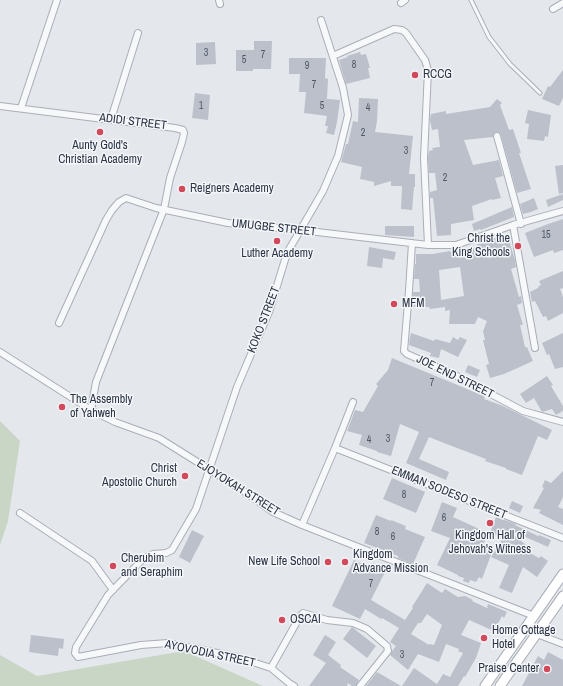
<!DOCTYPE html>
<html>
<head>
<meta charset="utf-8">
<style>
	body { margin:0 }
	canvas { display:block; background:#e4e7ec }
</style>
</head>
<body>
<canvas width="563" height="686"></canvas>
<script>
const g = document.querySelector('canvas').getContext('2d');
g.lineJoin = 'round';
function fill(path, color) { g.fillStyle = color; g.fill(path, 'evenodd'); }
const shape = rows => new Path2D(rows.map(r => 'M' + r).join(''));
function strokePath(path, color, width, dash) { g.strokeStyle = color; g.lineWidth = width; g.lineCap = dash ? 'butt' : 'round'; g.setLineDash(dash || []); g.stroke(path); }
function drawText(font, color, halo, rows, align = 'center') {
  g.font = font + ' "Archivo Narrow",sans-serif'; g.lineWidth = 3; g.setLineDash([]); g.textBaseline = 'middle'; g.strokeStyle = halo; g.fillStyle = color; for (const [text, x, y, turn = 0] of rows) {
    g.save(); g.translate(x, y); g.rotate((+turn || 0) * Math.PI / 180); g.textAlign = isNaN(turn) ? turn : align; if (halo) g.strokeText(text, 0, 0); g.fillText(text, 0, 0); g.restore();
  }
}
fill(shape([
	[0,421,20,441,8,521,0,545],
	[184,651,263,686,0,686,0,655,37,676]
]), '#c9d6c5');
fill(shape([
	[254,41,272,41,271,69,253,69,253,71,236,71,236,50,254,50],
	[215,42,216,64,196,65,196,43],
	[360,52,361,55,366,54,370,68,368,68,370,78,346,84,339,60,348,57,347,56],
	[289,58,326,58,325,78,328,79,327,99,340,100,337,122,334,135,326,133,328,126,325,126,327,116,304,113,306,92,299,92,300,74,289,74],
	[563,70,563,98,559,106,542,99,548,86,550,87],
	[195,93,210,95,208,120,192,118],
	[359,98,378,99,377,121,375,132,413,136,409,174,415,174,415,187,414,187,412,210,401,209,402,186,391,186,391,181,374,186,374,182,360,179,362,167,341,162,346,144,348,144,353,121,358,122],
	[497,99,502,103,500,105,509,130,513,129,521,153,519,153,531,189,517,193,501,135,500,133,498,132,494,133,493,137,464,140,473,165,499,160,503,176,495,178,501,198,492,200,492,199,472,206,474,220,451,224,451,235,437,236,433,198,430,198,430,192,437,190,435,173,429,173,428,158,429,151,433,150,432,148,440,147,438,129,432,130,430,120,431,114,446,111,446,114,490,107],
	[528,110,551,115,548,137,545,136,544,141,527,139,529,124,525,123],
	[563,165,563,193,559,194,555,166],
	[563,194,563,200,548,207,546,200],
	[534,198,538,209,531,212,523,214,520,204],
	[512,207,514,217,481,230,480,229,474,231,472,224],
	[563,219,563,250,554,253,553,250,534,257,525,233,548,224],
	[385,226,414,226,414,237,385,235],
	[507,234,515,260,516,267,511,269,519,297,521,296,522,303,517,305,523,325,520,325,525,347,527,347,533,361,504,374,490,378,486,365,489,364,483,340,485,340,483,331,487,321,478,317,475,324,449,324,450,310,445,311,445,307,430,309,429,307,412,307,413,292,420,292,419,279,414,279,415,264,416,264,416,254,433,254,450,251,450,252,457,250,478,247,477,244],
	[460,267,464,296,441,300,439,270],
	[369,247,396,252,394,260,383,258,382,268,367,266],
	[563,271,563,288,560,289,563,297,563,313,548,321,546,316,543,317,535,301,532,302,530,292,538,288,538,287,541,285,539,281],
	[411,333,434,341,435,339,450,343,453,337,458,340,460,337,467,340,458,357,441,349,439,358,430,356,431,353,409,345,410,337],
	[563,333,563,367,555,369,549,354,547,355,542,343],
	[392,358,484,396,485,396,484,399,503,406,552,430,547,440,538,436,522,475,506,469,506,468,485,461,486,459,444,443,429,437,419,459,449,472,446,480,406,463,419,432,400,424,391,456,377,452,377,451,359,445,362,435,347,431,349,426,355,410,363,412,378,386,376,384,388,370],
	[468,365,480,370,477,377,465,372],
	[547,376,553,385,551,386,563,406,563,411,556,415,552,409,542,412,534,398,526,403,520,394],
	[563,471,563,497,558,507,563,509,563,525,539,513,541,510,533,508,544,488,542,487,545,480,551,483],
	[392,478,425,492,416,513,383,499],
	[512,501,523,506,520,513,509,508],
	[442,502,457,508,453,517,488,533,482,547,492,552,482,579,479,577,476,582,470,580,469,583,463,581,464,578,458,576,458,575,437,565,450,538,431,531],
	[376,515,391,521,391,520,406,526,405,529,425,537,413,564,398,558,398,556,364,543],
	[496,517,516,524,515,525,538,536,539,535,551,540,548,547,512,531,511,533,530,548,528,552,539,558,541,556,548,561,537,577,523,567,512,593,499,588,509,565,491,557,503,538,490,533],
	[192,530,204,536,190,563,179,557],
	[354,560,371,568,373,563,386,570,371,600,405,620,413,608,412,607,427,583,442,593,445,589,458,597,465,596,473,600,472,601,489,609,487,607,488,604,505,611,507,612,504,618,502,616,494,631,469,620,461,635,481,643,476,658,465,677,464,676,458,686,402,686,414,668,437,684,443,674,450,677,463,653,458,651,459,649,446,644,439,662,418,654,408,670,390,655,392,651,396,646,390,642,399,628,382,618,381,619,365,609,360,619,332,606],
	[427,614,442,625,434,645,429,644,429,645,411,634,418,623,421,623],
	[352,627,376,646,367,658,343,639],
	[31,635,64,639,63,649,59,648,58,656,29,652],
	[325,635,336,642,328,655,341,665,340,667,359,680,356,686,352,686,348,683,347,686,309,686,326,663,313,655],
	[548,652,563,660,563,686,522,686,538,656,544,660],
	[377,672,401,686,366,686]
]), '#bbc0ca');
const lane = shape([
	[471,0,489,37,510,64,540,93]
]);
const street = shape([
	[219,0,220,4],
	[401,3,405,0],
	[553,9,563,3],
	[333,56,394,29,402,30,406,33,425,60,428,70,424,158,428,245],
	[0,106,175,128,183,130,184,133,182,142,170,178,164,209,96,382,91,410],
	[21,108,57,0],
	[111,119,138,33],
	[497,136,521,224],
	[513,225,535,348],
	[412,243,409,291,404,351,407,354,455,375,523,411,563,422],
	[59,323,106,220,112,210,119,202,126,198,156,208,228,223,300,230,428,245,456,245,513,225,563,211],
	[0,352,91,410,115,422,159,438,242,490,273,512,302,525,534,616],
	[335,448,563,538],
	[20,513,92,561,113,590],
	[302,525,335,448,353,402],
	[537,634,563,644],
	[271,668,299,618,303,613,327,620,353,623,367,629,387,646,388,651,360,686],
	[294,686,289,683,271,668,237,657,168,643,141,645,78,657,75,653,76,647,108,595,143,559,153,554,166,553,172,550,196,509,237,387,269,312,287,253,323,191,338,156,348,115,343,88,321,20]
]);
const secondary = shape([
	[485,686,563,574],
	[500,686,563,596]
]);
strokePath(lane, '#a9aeb7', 5);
strokePath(street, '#a9aeb7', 8);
strokePath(secondary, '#a9aeb7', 11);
strokePath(lane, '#f7f8fa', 3);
strokePath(street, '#f7f8fa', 6);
strokePath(secondary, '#fff', 9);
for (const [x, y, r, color] of [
	[415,75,4,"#d1495b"],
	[100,132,4,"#d1495b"],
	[182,189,4,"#d1495b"],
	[277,241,4,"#d1495b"],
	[518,246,4,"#d1495b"],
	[394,304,4,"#d1495b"],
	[62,407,4,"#d1495b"],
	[185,476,4,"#d1495b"],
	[490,523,4,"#d1495b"],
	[328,562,4,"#d1495b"],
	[345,562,4,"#d1495b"],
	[113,566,4,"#d1495b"],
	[282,620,4,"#d1495b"],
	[484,638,4,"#d1495b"],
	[547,669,4,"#d1495b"]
]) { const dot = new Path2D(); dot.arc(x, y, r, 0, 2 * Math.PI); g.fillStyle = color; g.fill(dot); strokePath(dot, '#f4f6f9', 1.5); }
drawText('10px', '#4f5766', null, [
	["3",206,53],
	["7",263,55],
	["5",244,60],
	["8",354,65],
	["9",307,66],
	["7",314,85],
	["1",201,106],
	["5",322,106],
	["4",368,108],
	["2",363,133],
	["3",406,151],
	["2",445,178],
	["15",546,235],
	["7",432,383],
	["3",388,439],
	["4",369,440],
	["8",404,495],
	["6",444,518],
	["8",377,532],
	["6",393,537],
	["7",371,584],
	["3",402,655]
]);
drawText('12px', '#2b3445', '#f4f6f9', [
	["RCCG",423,75],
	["Aunty Gold's",100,146,"center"],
	["Christian Academy",100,160,"center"],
	["Reigners Academy",190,189],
	["Christ the",510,239,"right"],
	["King Schools",510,253,"right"],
	["Luther Academy",277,254,"center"],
	["MFM",402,304],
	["The Assembly",70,400],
	["of Yahweh",70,414],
	["Christ",177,469,"right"],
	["Apostolic Church",177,483,"right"],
	["Kingdom Hall of",490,536,"center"],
	["Jehovah's Witness",490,550,"center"],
	["Kingdom",353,555],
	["Advance Mission",353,569],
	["Cherubim",121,559],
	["and Seraphim",121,573],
	["New Life School",320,562,"right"],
	["OSCAI",290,620],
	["Home Cottage",492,631],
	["Hotel",492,645],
	["Praise Center",539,669,"right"]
], 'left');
drawText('12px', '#2b3445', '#f4f6f9', [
	["ADIDI STREET",133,122,7],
	["UMUGBE STREET",274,228,6],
	["KOKO STREET",264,320,-69],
	["JOE END STREET",455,377,26],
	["EJOYOKAH STREET",238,488,32],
	["EMMAN SODESO STREET",449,493,22],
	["AYOVODIA STREET",210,654,12]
]);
</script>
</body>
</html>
